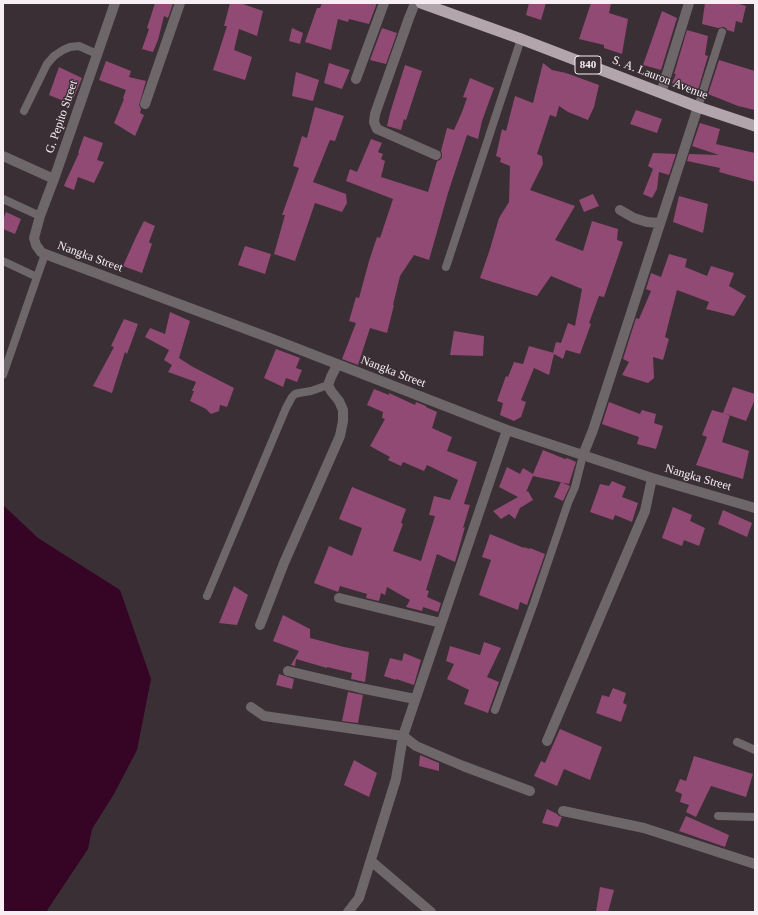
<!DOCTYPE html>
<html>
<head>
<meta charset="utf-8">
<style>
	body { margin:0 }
	#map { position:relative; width:758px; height:915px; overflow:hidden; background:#3a2f34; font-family:Georgia,serif }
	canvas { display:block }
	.frame { position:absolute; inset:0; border:4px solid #f6eef2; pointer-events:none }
</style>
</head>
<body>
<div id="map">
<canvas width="758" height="915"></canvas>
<div class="frame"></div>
</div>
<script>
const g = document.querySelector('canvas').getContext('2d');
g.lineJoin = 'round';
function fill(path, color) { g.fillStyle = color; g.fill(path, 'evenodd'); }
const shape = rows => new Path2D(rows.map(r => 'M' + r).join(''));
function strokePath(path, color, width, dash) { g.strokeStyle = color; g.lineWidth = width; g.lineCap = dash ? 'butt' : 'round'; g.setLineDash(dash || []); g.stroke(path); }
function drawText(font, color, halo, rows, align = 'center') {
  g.font = font + ' Georgia,serif'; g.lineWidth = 3; g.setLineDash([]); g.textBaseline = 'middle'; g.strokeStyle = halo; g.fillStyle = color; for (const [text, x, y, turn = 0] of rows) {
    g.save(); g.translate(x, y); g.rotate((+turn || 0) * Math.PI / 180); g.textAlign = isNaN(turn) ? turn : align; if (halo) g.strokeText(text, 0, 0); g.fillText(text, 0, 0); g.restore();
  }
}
fill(shape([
	[3,505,38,538,120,590,151,679,137,750,114,794,92,829,88,849,46,912,3,912]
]), '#360424');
fill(shape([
	[155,3,173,3,168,18,164,16,158,40,153,52,142,49,149,29,147,28],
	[230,3,240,3,263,11,257,36,239,29,234,50,252,57,245,80,213,70,227,26,224,26],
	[322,3,377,3,369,24,349,19,348,22,338,19,331,50,305,42,317,8,320,8],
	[529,3,546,3,541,20,526,15],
	[591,3,611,3,609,13,628,19,622,54,604,48,604,45,579,39],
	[705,3,736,3,746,6,742,23,736,21,734,32,727,30,726,28,723,27,718,28,702,24],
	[662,11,677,18,661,70,643,65],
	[292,28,303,33,300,44,289,41],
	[382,28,397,33,386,64,370,60],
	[687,30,708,36,705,55,708,56,698,90,692,88,691,91,672,83,676,74,674,74],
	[719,60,755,71,755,110,738,106,708,94],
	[106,61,131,71,129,77,146,81,139,105,141,109,140,113,144,115,135,136,114,123,124,99,123,98,126,90,99,80],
	[329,63,350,70,342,89,324,83],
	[543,63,552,70,566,73,599,85,594,107,588,120,568,112,559,106,556,117,550,115,537,154,542,156,543,164,530,190,575,206,555,240,583,251,592,221,618,229,617,240,623,242,604,297,599,296,589,323,591,324,580,354,566,350,563,359,554,354,549,375,534,368,521,400,526,402,521,417,514,421,500,415,503,403,497,401,506,376,508,377,514,362,523,364,529,346,554,353,553,353,556,342,561,343,568,323,575,326,582,289,551,276,537,296,480,278,490,249,499,218,509,202,510,166,500,162,501,158,496,156,502,129,506,131,515,96,533,103],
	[405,65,422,71,406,120,404,119,401,130,387,126,390,113],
	[59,67,82,78,71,104,49,95],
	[296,72,319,80,313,101,292,96],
	[470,78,494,88,482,121,478,139,467,135,448,193,429,260,414,255,400,276,393,305,394,305,387,333,370,328,358,365,342,359,356,323,349,321,356,297,359,298,369,261,377,237,380,238,393,199,346,181,350,169,357,172,371,139,382,143,378,152,383,154,381,159,385,161,381,177,428,192,437,161,440,160,442,157,442,154,441,151,447,128,454,130,462,112,467,98,463,97],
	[315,107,344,116,335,141,330,140,313,182,346,194,347,203,342,212,315,203,295,261,274,254,285,215,282,215,299,168,293,166,302,136,307,138],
	[636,110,662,119,657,133,630,124],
	[700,123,720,129,716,144,755,153,755,182,719,172,720,168,687,161,689,154,719,155,692,146],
	[84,136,103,143,97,160,104,162,94,183,78,177,74,190,64,186,66,181,79,153,78,153],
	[653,153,676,154,669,175,659,172,657,189,652,198,643,194,653,169,648,166],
	[593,194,599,206,584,212,579,200],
	[679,196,708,204,703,233,673,222],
	[6,212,21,219,15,234,3,229,3,220],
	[144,221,155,226,149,242,152,244,142,273,123,266,136,237],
	[245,246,271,254,265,274,238,265],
	[669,254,687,259,685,267,707,276,711,266,734,273,729,286,746,296,734,316,706,309,709,302,677,290,665,337,669,339,663,360,653,357,654,378,648,383,622,375,629,362,623,359,636,318,639,319,651,291,646,289,651,273,661,277],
	[170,312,190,321,179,358,193,367,234,388,227,407,220,405,219,411,211,414,206,409,190,401,194,391,192,391,196,382,168,372,172,365,164,360,169,350,145,337,150,328,165,334],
	[124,319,138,324,127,354,125,352,112,393,93,386,114,347,111,346],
	[454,331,484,336,483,356,450,355],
	[276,349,300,358,296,368,302,370,297,382,286,378,283,387,264,378],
	[733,387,755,394,755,399,746,421,723,413],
	[374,389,389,395,389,393,415,405,416,402,426,406,426,407,437,412,432,428,452,437,447,451,477,462,464,504,470,505,463,528,465,527,455,562,437,554,426,590,429,591,427,597,441,603,438,612,423,607,422,611,406,607,410,600,387,587,385,595,381,593,379,601,366,598,367,594,340,586,338,592,314,583,329,546,352,556,362,528,339,519,352,487,406,509,401,523,403,524,393,551,421,561,435,516,429,515,434,496,450,500,458,480,427,465,424,471,403,462,401,466,388,460,390,457,370,446,385,419,382,418,383,412,367,405],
	[609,402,640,414,642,410,656,414,654,423,663,426,656,449,637,444,639,437,602,424],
	[712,410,730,415,722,442,749,451,743,479,696,465,707,437,702,435],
	[543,450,565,459,567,458,576,462,569,484,533,476,526,492,528,491,533,500,520,508,515,519,509,514,501,519,493,511,518,497,499,487,507,467,520,474,523,468,533,474],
	[612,481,626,487,622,497,638,503,632,522,615,515,613,520,590,512,600,484,609,486],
	[561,482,570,486,563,501,554,497],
	[673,507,692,515,690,521,705,528,699,546,684,540,682,546,662,538],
	[723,510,752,523,747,537,718,524],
	[490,534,524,548,524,547,529,549,530,548,545,554,527,605,520,602,518,610,479,595,491,560,482,557],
	[234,586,248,595,237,625,219,623],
	[283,615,310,629,310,638,344,647,369,652,365,682,351,679,352,673,327,667,327,668,296,659,295,666,291,665,299,651,273,641],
	[484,642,501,648,487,677,499,682,488,713,464,704,469,690,447,679,454,664,446,661,450,646,480,655],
	[404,653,421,660,414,685,396,679,396,680,384,676,390,658,402,661],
	[279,674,294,679,292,689,276,685],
	[613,688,626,693,623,703,627,705,621,722,596,713,602,695,609,697],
	[348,692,363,695,358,723,342,721],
	[560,729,602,747,590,780,564,769,557,786,534,776,541,761,545,763],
	[420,755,439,763,439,771,419,766],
	[694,756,753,774,746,797,711,786,696,817,686,812,689,805,680,802,682,794,675,791,680,779,686,781],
	[354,760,377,773,369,797,344,785],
	[547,809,557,814,559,816,562,817,558,827,542,823],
	[686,816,729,835,725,847,679,831],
	[600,887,614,890,608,912,596,912]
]), '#914a73');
strokePath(shape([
	[698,107,722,32],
	[24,111,47,64,54,56,63,50,70,47,79,46,97,54],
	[3,199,40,216],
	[3,261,37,277],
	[446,267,521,39],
	[3,375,45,254],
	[207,596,286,408,292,397,295,394,299,393,311,391,328,385],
	[495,710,534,603,568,503,575,487,583,455],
	[737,742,755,750],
	[718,816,755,817]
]), '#6d676a', 8);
strokePath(shape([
	[115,3,54,179,40,216,34,238,36,245,41,252,45,254,270,338,507,430,652,478,755,508],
	[415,3,409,18,375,114,374,122,377,129,436,155],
	[356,79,384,3],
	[661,93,689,3],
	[145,104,180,3],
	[3,156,54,179],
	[620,210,634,218,647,222,660,223],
	[583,455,593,430,698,107],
	[339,598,441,623],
	[260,625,284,563,340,436,343,421,343,410,339,401,331,391,328,385,331,377,337,365],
	[288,671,360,688,415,699],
	[251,707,264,716,403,736,416,746,463,766,530,791],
	[547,741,645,511,652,478],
	[563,811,644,828,755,864],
	[371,861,431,912],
	[348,912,359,898,396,779,403,736,507,430]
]), '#6d676a', 10);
strokePath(shape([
	[421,3,521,39,698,107,755,126]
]), '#b2a5ac', 11);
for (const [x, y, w] of [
	[588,65,26]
]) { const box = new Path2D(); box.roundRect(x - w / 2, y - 9, w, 18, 3); g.fillStyle = '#3a2f34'; g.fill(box); strokePath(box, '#f6eef2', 1); }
drawText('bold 11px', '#f6eef2', null, [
	["840",588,65]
]);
drawText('12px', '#f6eef2', '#3a2f34', [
	["S. A. Lauron Avenue",660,78,21],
	["G. Pepito Street",62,117,-71],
	["Nangka Street",90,257,20],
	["Nangka Street",393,372,21],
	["Nangka Street",698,478,16]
]);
</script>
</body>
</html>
